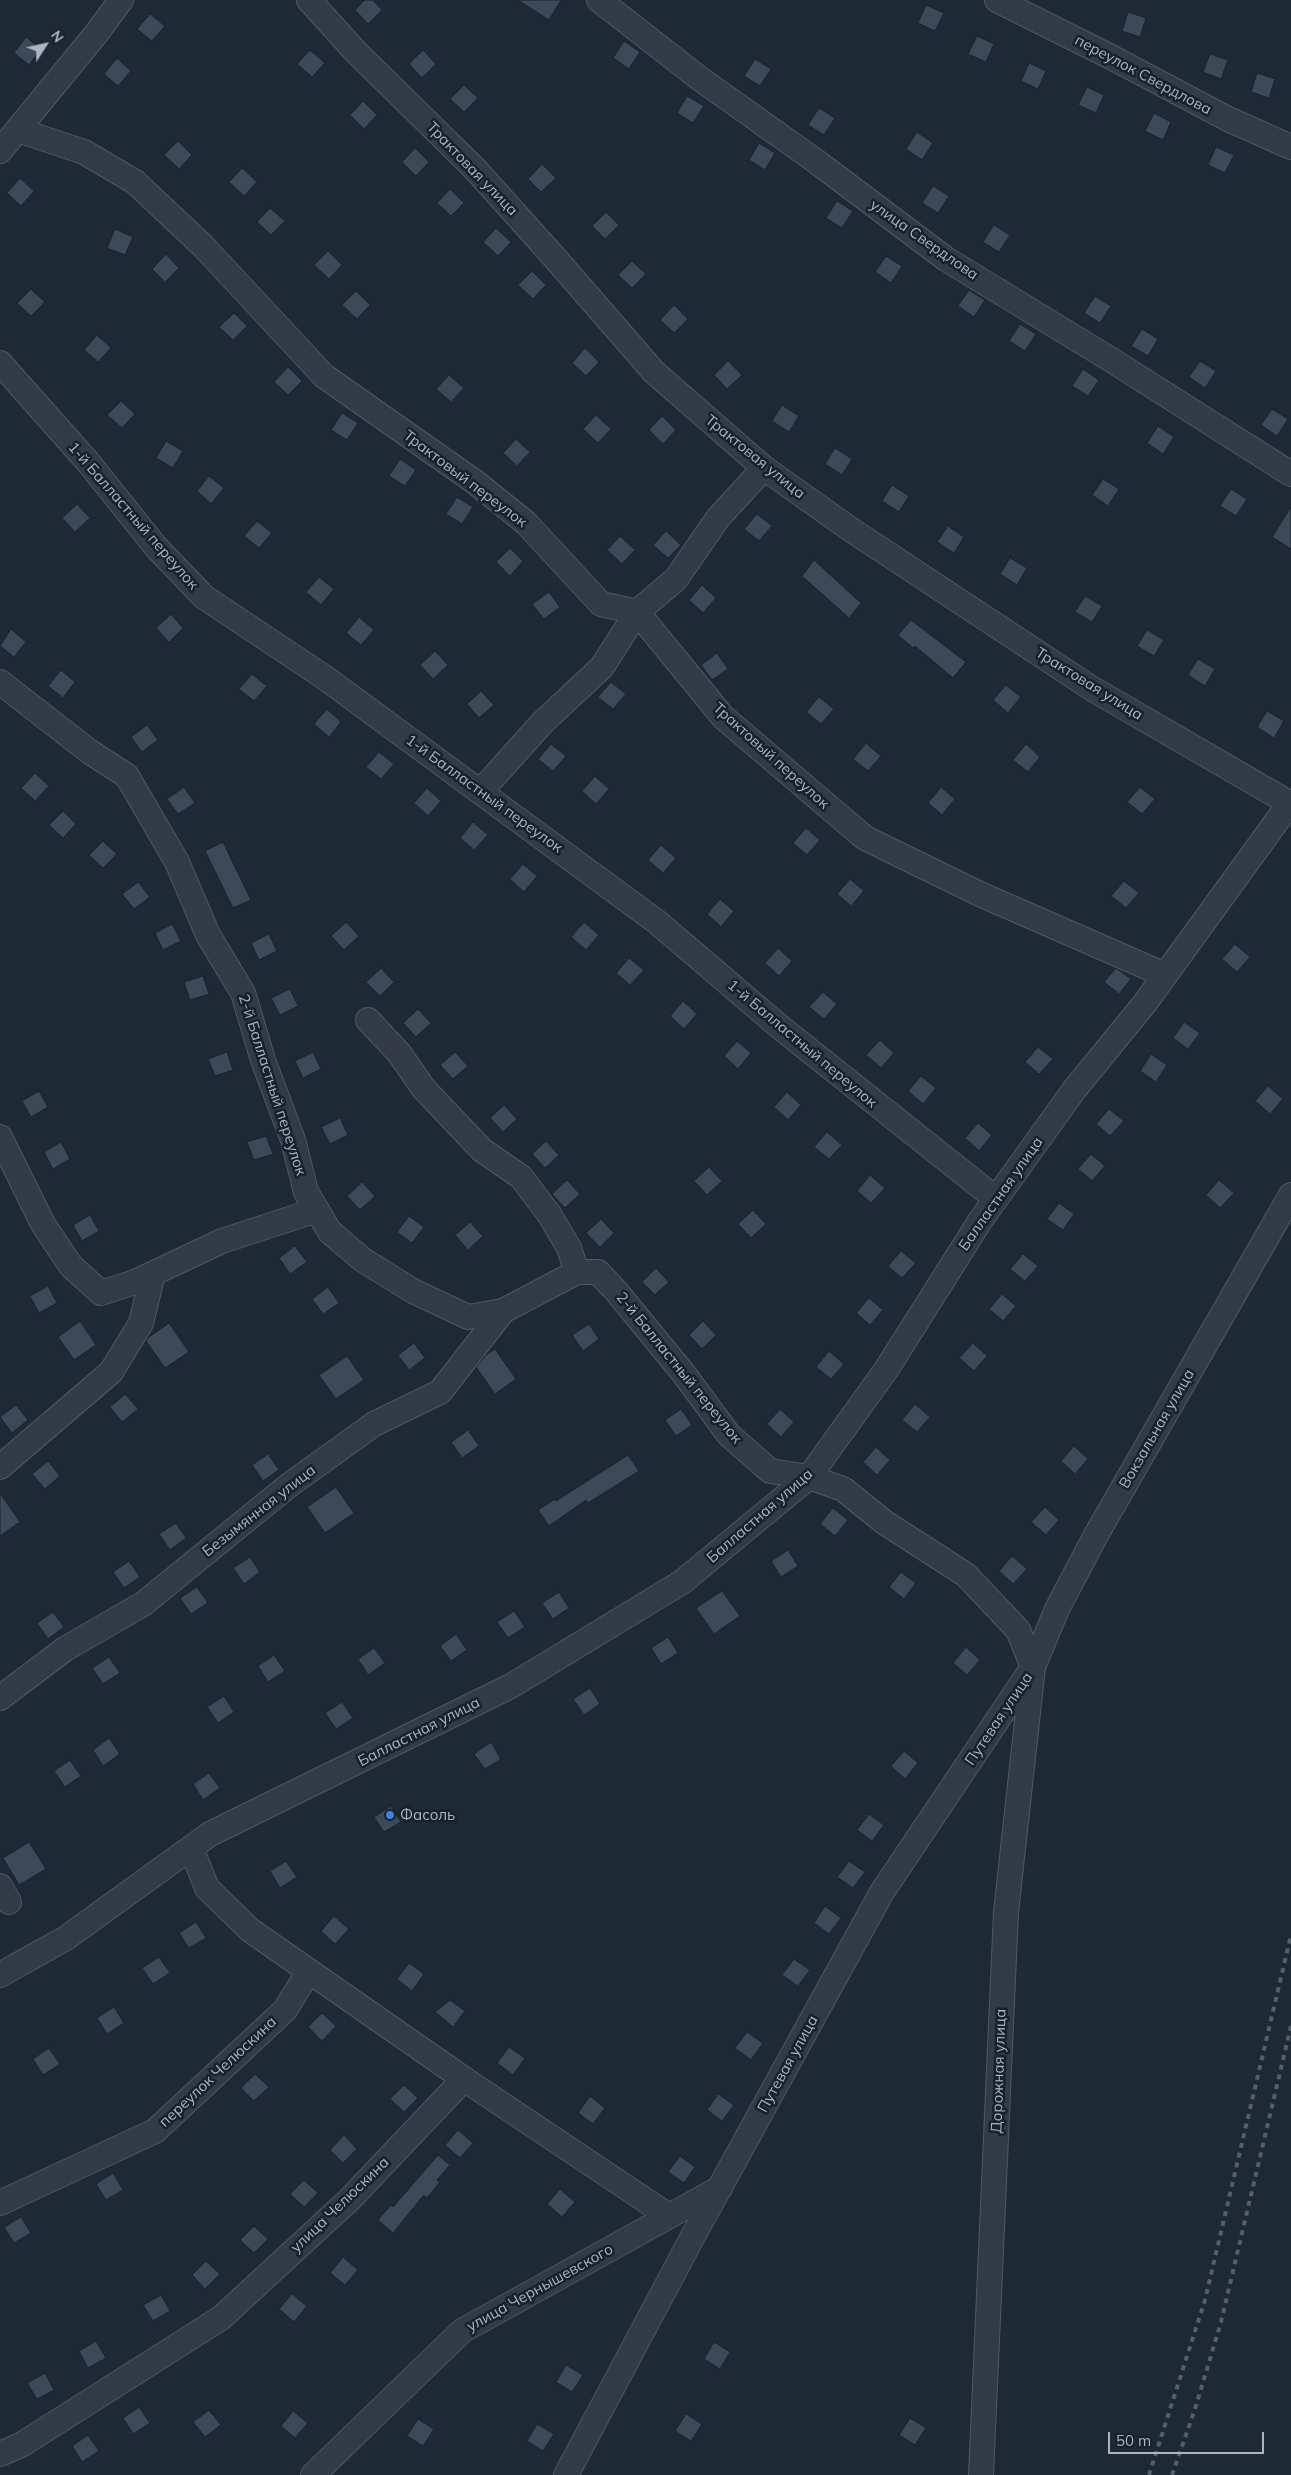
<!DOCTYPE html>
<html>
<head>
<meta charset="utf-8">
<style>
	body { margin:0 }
	#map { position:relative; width:1291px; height:2475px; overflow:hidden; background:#1e2936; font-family:Mulish,sans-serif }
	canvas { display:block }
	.north { position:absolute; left:20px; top:20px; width:50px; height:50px; -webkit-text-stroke:4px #17202b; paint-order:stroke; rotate:55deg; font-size:14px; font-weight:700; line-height:20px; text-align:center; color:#abb5c4 }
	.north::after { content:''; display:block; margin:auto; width:18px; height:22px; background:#abb5c4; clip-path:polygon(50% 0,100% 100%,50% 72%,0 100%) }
	.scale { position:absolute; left:1108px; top:2432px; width:156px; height:22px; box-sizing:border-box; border:2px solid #abb5c4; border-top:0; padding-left:6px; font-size:15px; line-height:18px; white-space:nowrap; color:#abb5c4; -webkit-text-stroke:4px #17202b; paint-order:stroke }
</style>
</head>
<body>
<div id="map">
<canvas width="1291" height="2475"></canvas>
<div class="north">N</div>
<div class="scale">50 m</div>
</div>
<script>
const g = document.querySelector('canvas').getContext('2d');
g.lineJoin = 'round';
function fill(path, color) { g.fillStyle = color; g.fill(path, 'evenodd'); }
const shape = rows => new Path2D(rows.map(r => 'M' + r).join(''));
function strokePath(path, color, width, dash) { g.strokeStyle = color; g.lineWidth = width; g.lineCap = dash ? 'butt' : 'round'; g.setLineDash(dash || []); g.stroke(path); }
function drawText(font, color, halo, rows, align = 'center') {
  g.font = font + ' Mulish,sans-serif'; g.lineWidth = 5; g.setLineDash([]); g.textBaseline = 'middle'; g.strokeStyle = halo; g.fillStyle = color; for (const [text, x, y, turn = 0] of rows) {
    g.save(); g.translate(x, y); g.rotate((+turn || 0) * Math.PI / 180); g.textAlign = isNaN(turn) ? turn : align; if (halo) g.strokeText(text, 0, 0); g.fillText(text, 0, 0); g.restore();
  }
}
const building = shape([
	[365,0,373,0,382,10,368,24,355,10,365,0],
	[518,0,561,0,549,20,518,0],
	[926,5,944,13,935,31,918,23,926,5],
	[1128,12,1146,18,1140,37,1122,31,1128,12],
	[150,14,165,26,152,41,137,29,150,14],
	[977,36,994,44,986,62,968,54,977,36],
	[26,37,41,49,29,65,14,53,26,37],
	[624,41,640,52,629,69,613,58,624,41],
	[310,50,325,63,312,77,297,64,310,50],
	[423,50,436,64,422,78,409,64,423,50],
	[1210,54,1228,60,1221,79,1203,72,1210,54],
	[117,58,131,71,118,86,104,74,117,58],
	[755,59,771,69,760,86,744,76,755,59],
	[1029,63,1046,71,1038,89,1021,81,1029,63],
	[1257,73,1275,79,1269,98,1251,92,1257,73],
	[464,85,478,98,464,112,450,99,464,85],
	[1087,87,1104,95,1096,113,1078,105,1087,87],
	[687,96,704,106,693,123,677,113,687,96],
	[363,101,377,115,364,129,350,115,363,101],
	[819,108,835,118,824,135,808,125,819,108],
	[1154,113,1171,122,1163,140,1145,131,1154,113],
	[917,132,933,143,922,160,906,149,917,132],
	[178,141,192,155,179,169,164,155,178,141],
	[759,143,775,153,765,170,749,160,759,143],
	[1216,147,1234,155,1225,173,1208,165,1216,147],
	[415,148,429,162,416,176,402,162,415,148],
	[542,164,556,178,541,192,528,179,542,164],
	[242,168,257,182,244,196,229,182,242,168],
	[20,178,34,191,21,206,7,193,20,178],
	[933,186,949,196,938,213,922,203,933,186],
	[450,189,464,203,451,216,437,203,450,189],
	[837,201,853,211,842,228,826,218,837,201],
	[270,208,285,221,271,235,257,222,270,208],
	[606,212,619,225,605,239,592,226,606,212],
	[994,225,1010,235,999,252,983,242,994,225],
	[496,228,511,242,498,256,483,242,496,228],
	[115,229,133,237,125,255,107,248,115,229],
	[328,251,342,265,329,279,314,265,328,251],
	[166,254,179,268,165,282,152,269,166,254],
	[886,256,902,266,891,283,875,272,886,256],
	[632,261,646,274,632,288,618,275,632,261],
	[532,271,546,285,533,299,518,285,532,271],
	[31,289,45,302,31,316,17,303,31,289],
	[969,290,985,300,974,317,958,306,969,290],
	[356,291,370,305,357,319,342,305,356,291],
	[1095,296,1111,306,1100,323,1084,313,1095,296],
	[674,305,688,319,674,333,660,320,674,305],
	[234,313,247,326,233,340,219,327,234,313],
	[1020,324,1036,334,1025,351,1009,341,1020,324],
	[1142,329,1158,339,1148,356,1131,346,1142,329],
	[97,335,111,348,98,362,84,350,97,335],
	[585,348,599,362,586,376,572,363,585,348],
	[728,361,742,375,727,389,714,375,728,361],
	[1200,361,1216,371,1205,388,1189,377,1200,361],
	[288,367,302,381,288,395,274,382,288,367],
	[1083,369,1099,380,1088,396,1072,386,1083,369],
	[449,375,464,388,451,402,436,389,449,375],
	[121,401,135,414,122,428,107,415,121,401],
	[782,405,799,416,789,432,772,421,782,405],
	[1272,409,1288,419,1277,436,1261,425,1272,409],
	[342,413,358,423,347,440,331,430,342,413],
	[596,415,611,429,598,443,583,429,596,415],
	[662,416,676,430,663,444,649,430,662,416],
	[1158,426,1174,437,1163,454,1147,443,1158,426],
	[516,439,530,452,517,466,503,453,516,439],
	[166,441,183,451,173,468,156,458,166,441],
	[835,448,852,459,842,475,825,464,835,448],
	[400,459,416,470,405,486,389,476,400,459],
	[209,476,224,488,211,504,197,491,209,476],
	[1103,479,1119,489,1108,506,1092,495,1103,479],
	[892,485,909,496,899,512,882,501,892,485],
	[1231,489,1247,499,1236,516,1220,506,1231,489],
	[457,497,473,507,462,524,446,514,457,497],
	[77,504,90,518,75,532,62,518,77,504],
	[1291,507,1291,549,1272,537,1291,507],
	[757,514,772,526,759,541,744,529,757,514],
	[257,521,272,533,259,548,244,536,257,521],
	[948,526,964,537,954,553,937,542,948,526],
	[666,531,681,545,668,558,653,545,666,531],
	[620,536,635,550,622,564,607,550,620,536],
	[510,548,523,561,510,576,496,562,510,548],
	[1010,558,1027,568,1017,585,1000,574,1010,558],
	[814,560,861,603,849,618,802,576,814,560],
	[319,577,334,589,321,605,306,592,319,577],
	[702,585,716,598,703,613,689,600,702,585],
	[549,592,560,607,544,619,532,604,549,592],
	[1085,596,1102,606,1092,622,1075,612,1085,596],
	[171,614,183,628,169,642,156,628,171,614],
	[359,617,374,630,361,645,346,633,359,617],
	[911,620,966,662,953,678,915,646,913,648,898,635,911,620],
	[11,629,26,642,14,657,0,646,11,629],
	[1147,630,1164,640,1154,656,1137,646,1147,630],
	[435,651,448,665,433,679,420,665,435,651],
	[717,653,728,669,712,680,701,665,717,653],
	[1198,659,1215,669,1205,686,1188,675,1198,659],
	[61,670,75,682,63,698,48,686,61,670],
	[252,674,267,686,254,701,239,689,252,674],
	[611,682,626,694,613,709,598,697,611,682],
	[1006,685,1021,697,1008,713,993,700,1006,685],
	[481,691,494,705,479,718,467,704,481,691],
	[819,697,834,709,821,724,806,712,819,697],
	[327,709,341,722,329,737,314,724,327,709],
	[1267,711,1284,721,1274,738,1257,727,1267,711],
	[147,725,158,740,142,752,131,737,147,725],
	[866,743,881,756,868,771,853,759,866,743],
	[551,744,566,756,553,771,538,759,551,744],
	[1026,744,1040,757,1028,772,1013,760,1026,744],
	[379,752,394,764,381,779,366,767,379,752],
	[35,773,49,786,35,801,21,788,35,773],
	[595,776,609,789,596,804,582,791,595,776],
	[184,787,195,803,178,814,167,799,184,787],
	[941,787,955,799,942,815,928,803,941,787],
	[1140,787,1155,799,1142,814,1127,802,1140,787],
	[427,788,441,801,428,816,414,803,427,788],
	[63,811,76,824,63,838,49,825,63,811],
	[473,822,488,835,474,850,460,838,473,822],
	[806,828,820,840,807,855,793,843,806,828],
	[103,841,117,854,103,868,89,855,103,841],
	[223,842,251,900,233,908,205,851,223,842],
	[661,845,676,858,663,873,648,860,661,845],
	[523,864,537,876,524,892,510,879,523,864],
	[850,879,864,891,851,906,837,894,850,879],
	[1124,881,1139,893,1126,908,1111,896,1124,881],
	[138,882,150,897,134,909,122,894,138,882],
	[720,899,734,911,721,927,707,914,720,899],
	[346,922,359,936,344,950,331,936,346,922],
	[584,922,599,935,586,950,571,937,584,922],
	[172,924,181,941,163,950,155,933,172,924],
	[269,934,277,951,259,960,251,943,269,934],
	[1235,944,1250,957,1237,972,1222,959,1235,944],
	[778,948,792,961,779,976,765,963,778,948],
	[629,958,644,970,630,985,616,973,629,958],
	[381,968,394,982,380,996,366,982,381,968],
	[1116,968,1131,979,1119,994,1104,982,1116,968],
	[203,976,209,994,190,1000,184,982,203,976],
	[290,989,298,1006,280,1015,271,998,290,989],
	[823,992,837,1004,824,1019,809,1007,823,992],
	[683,1001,697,1014,684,1029,670,1016,683,1001],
	[418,1009,431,1023,416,1037,403,1023,418,1009],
	[1184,1022,1200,1033,1188,1049,1173,1038,1184,1022],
	[880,1040,894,1053,881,1068,866,1055,880,1040],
	[737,1041,751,1053,738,1069,724,1056,737,1041],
	[1038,1047,1053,1059,1039,1074,1025,1062,1038,1047],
	[227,1052,233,1070,215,1076,208,1059,227,1052],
	[313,1052,321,1069,303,1078,295,1061,313,1052],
	[455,1052,468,1066,453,1079,440,1065,455,1052],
	[1151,1054,1167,1065,1156,1082,1140,1071,1151,1054],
	[921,1076,936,1088,923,1104,908,1091,921,1076],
	[1268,1086,1283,1099,1270,1114,1255,1101,1268,1086],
	[39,1091,48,1107,31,1117,22,1101,39,1091],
	[787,1092,801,1105,788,1120,774,1107,787,1092],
	[504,1105,517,1119,503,1132,490,1118,504,1105],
	[1109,1109,1124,1121,1110,1136,1096,1124,1109,1109],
	[340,1118,348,1135,330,1144,321,1127,340,1118],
	[978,1123,992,1135,979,1151,965,1138,978,1123],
	[827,1132,842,1145,829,1159,814,1147,827,1132],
	[266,1136,273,1154,254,1160,247,1142,266,1136],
	[546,1141,559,1155,545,1168,532,1154,546,1141],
	[61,1142,70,1159,53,1169,44,1152,61,1142],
	[1091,1154,1105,1166,1092,1181,1078,1169,1091,1154],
	[709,1167,722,1181,707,1195,694,1181,709,1167],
	[870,1175,885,1188,871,1203,857,1191,870,1175],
	[567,1180,580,1194,565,1208,552,1194,567,1180],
	[1219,1180,1234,1193,1220,1208,1206,1195,1219,1180],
	[362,1182,375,1196,360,1210,347,1196,362,1182],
	[1059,1203,1074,1214,1063,1230,1047,1219,1059,1203],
	[753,1210,766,1224,751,1238,738,1224,753,1210],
	[90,1215,99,1231,82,1241,73,1225,90,1215],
	[409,1216,424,1227,412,1243,397,1232,409,1216],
	[601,1219,614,1233,600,1247,586,1233,601,1219],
	[470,1222,483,1236,468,1250,455,1235,470,1222],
	[295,1246,307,1262,290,1274,279,1258,295,1246],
	[901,1251,916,1263,902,1278,888,1266,901,1251],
	[1023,1254,1038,1266,1025,1281,1010,1269,1023,1254],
	[656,1268,669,1282,655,1295,642,1282,656,1268],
	[48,1286,57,1303,39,1313,30,1296,48,1286],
	[328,1287,339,1303,323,1314,312,1299,328,1287],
	[1002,1294,1016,1306,1003,1321,989,1309,1002,1294],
	[869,1298,883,1310,870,1325,856,1313,869,1298],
	[80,1321,96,1345,74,1360,58,1337,80,1321],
	[703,1321,716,1335,702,1349,689,1335,703,1321],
	[169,1323,189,1352,165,1368,146,1341,149,1337,169,1323],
	[589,1324,599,1339,583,1351,572,1335,589,1324],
	[414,1343,425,1358,409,1370,398,1355,414,1343],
	[973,1343,987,1356,974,1371,959,1358,973,1343],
	[495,1349,516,1379,495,1394,476,1367,486,1355,495,1349],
	[829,1351,844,1364,831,1379,816,1367,829,1351],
	[347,1356,364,1380,336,1399,319,1375,347,1356],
	[125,1394,138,1409,122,1422,110,1407,125,1394],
	[915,1404,930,1417,917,1432,902,1420,915,1404],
	[16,1405,28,1420,12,1433,0,1417,16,1405],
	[681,1409,692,1425,676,1436,665,1420,681,1409],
	[780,1409,794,1422,781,1437,767,1424,780,1409],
	[468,1430,479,1446,462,1458,451,1442,468,1430],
	[1074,1446,1088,1459,1075,1474,1061,1461,1074,1446],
	[876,1447,890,1460,877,1475,863,1462,876,1447],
	[268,1454,279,1470,263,1481,252,1465,268,1454],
	[628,1455,639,1471,588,1503,586,1500,549,1526,538,1510,555,1499,556,1501,628,1455],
	[48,1461,60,1476,45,1489,32,1474,48,1461],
	[336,1487,354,1513,325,1533,307,1507,336,1487],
	[0,1493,20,1522,0,1536,0,1493],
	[1045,1507,1059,1520,1046,1535,1031,1522,1045,1507],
	[833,1508,848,1520,835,1536,820,1524,833,1508],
	[176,1523,186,1538,170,1550,159,1534,176,1523],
	[788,1550,798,1566,781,1577,771,1561,788,1550],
	[1012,1556,1027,1569,1013,1584,999,1571,1012,1556],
	[250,1557,260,1572,244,1584,233,1568,250,1557],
	[129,1561,140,1577,124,1588,113,1572,129,1561],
	[901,1572,916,1583,904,1599,889,1587,901,1572],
	[197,1587,208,1603,191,1614,180,1598,197,1587],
	[722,1591,740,1616,714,1634,696,1608,722,1591],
	[559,1592,569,1608,553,1619,542,1603,559,1592],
	[514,1611,525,1627,508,1638,497,1622,514,1611],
	[53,1612,64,1627,48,1639,37,1623,53,1612],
	[456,1634,467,1650,451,1661,440,1646,456,1634],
	[668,1637,678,1653,661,1664,651,1648,668,1637],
	[966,1647,980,1660,967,1675,953,1663,966,1647],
	[374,1648,385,1663,368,1675,358,1659,374,1648],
	[274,1655,285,1671,268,1682,258,1666,274,1655],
	[109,1657,120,1673,103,1684,92,1668,109,1657],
	[590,1688,600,1704,584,1715,573,1699,590,1688],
	[224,1696,234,1712,218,1723,207,1707,224,1696],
	[342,1702,353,1718,336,1729,325,1713,342,1702],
	[109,1738,120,1754,103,1766,93,1750,109,1738],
	[491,1742,501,1759,485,1769,474,1754,491,1742],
	[904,1751,918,1763,905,1779,891,1766,904,1751],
	[70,1760,81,1776,65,1787,54,1771,70,1760],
	[209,1773,220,1788,203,1800,193,1784,209,1773],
	[391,1806,401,1822,384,1832,374,1817,391,1806],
	[869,1814,884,1825,872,1841,857,1830,869,1814],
	[29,1842,46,1869,19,1885,3,1858,29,1842],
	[286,1861,297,1877,280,1888,270,1871,286,1861],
	[849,1861,865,1872,853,1888,837,1877,849,1861],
	[825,1906,841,1918,829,1934,814,1923,825,1906],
	[334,1916,349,1929,335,1944,321,1931,334,1916],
	[196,1922,206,1938,189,1948,179,1933,196,1922],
	[159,1957,170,1973,153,1984,142,1968,159,1957],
	[794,1959,810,1970,798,1986,782,1975,794,1959],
	[409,1963,424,1974,412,1991,397,1979,409,1963],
	[450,2000,465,2011,453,2027,435,2012,450,2000],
	[114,2007,124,2023,107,2034,97,2018,114,2007],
	[322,2013,336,2026,322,2041,308,2027,322,2013],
	[747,2032,763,2043,751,2060,735,2048,747,2032],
	[509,2047,525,2058,513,2075,497,2063,509,2047],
	[49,2048,60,2064,43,2075,33,2059,49,2048],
	[255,2074,269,2087,254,2101,241,2088,255,2074],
	[404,2085,418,2098,404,2112,390,2099,404,2085],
	[718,2094,734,2105,722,2121,707,2110,718,2094],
	[590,2096,605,2108,593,2124,578,2113,590,2096],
	[458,2130,473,2143,460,2158,445,2145,458,2130],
	[344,2135,357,2149,343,2163,330,2150,344,2135],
	[438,2155,450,2165,437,2180,440,2182,427,2198,424,2195,393,2233,378,2220,391,2205,393,2207,438,2155],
	[680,2156,695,2167,684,2183,668,2172,680,2156],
	[113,2173,123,2190,106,2200,96,2184,113,2173],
	[304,2180,318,2193,304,2207,290,2194,304,2180],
	[560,2189,575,2202,562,2217,547,2204,560,2189],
	[21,2217,31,2233,14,2243,4,2227,21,2217],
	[254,2226,268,2239,254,2253,240,2240,254,2226],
	[343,2257,358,2270,345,2285,330,2273,343,2257],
	[206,2261,220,2274,205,2289,192,2275,206,2261],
	[292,2294,307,2306,294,2322,279,2309,292,2294],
	[161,2295,170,2311,153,2321,143,2305,161,2295],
	[96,2341,106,2358,88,2368,79,2351,96,2341],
	[714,2342,730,2352,720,2369,704,2359,714,2342],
	[566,2365,583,2375,572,2392,556,2382,566,2365],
	[45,2373,54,2390,37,2399,27,2383,45,2373],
	[139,2407,150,2423,133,2434,123,2418,139,2407],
	[209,2410,221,2425,205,2437,193,2422,209,2410],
	[293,2411,308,2423,295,2438,281,2426,293,2411],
	[686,2414,702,2424,691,2441,675,2431,686,2414],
	[910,2418,926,2428,915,2445,899,2435,910,2418],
	[418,2419,434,2429,423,2446,407,2436,418,2419],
	[537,2424,554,2434,543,2451,527,2441,537,2424],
	[88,2435,99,2451,82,2462,72,2446,88,2435]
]);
fill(building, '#3c4959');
strokePath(building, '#19222d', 1);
const minor = shape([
	[309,0,355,51,475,169,555,258,654,372,764,468,850,529,1091,688,1291,804],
	[599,0,699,78,817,162,946,259,1113,361,1291,474],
	[997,0,1111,57,1228,119,1291,147],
	[18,130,84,152,135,182,203,246,324,376,475,482,526,523,601,604,637,612,723,717,865,838,982,895,1165,975],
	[0,151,96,34,121,0],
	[0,363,88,462,156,547,204,597,324,677,657,922,780,1027,996,1199],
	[0,682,90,752,127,776,177,862,208,935,243,993,263,1060,293,1140,306,1192,330,1232,363,1260,413,1291,468,1317,503,1311,577,1272],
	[481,791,543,722,602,667,637,612,676,579,718,518,764,468],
	[368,1020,399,1053,424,1089,482,1150,521,1177,549,1214,569,1248,577,1272,598,1272,616,1291,684,1374,729,1435,770,1471,809,1477,843,1489,884,1522,966,1575,1018,1630,1033,1667,1006,1912,981,2475],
	[0,1137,43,1224,71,1266,101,1293,135,1282,222,1241,317,1210],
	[0,1467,111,1372,141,1323,153,1274],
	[0,1698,65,1649,143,1604,288,1486,374,1424,440,1392,503,1311],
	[191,1848,207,1888,250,1930,464,2079],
	[0,1886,9,1902],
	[0,1975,66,1938,210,1834,511,1686,682,1582,809,1477,886,1370,980,1221,1074,1090,1145,1003,1290,803],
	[0,2203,155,2131,285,2010,309,1971],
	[0,2454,21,2445,221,2318,349,2200,464,2079,669,2216],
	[313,2475,462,2331,720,2188],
	[566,2475,692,2238,882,1892,1033,1667,1057,1609,1096,1535,1291,1195]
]);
strokePath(minor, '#4f5865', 26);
strokePath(minor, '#323a46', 24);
strokePath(shape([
	[1149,2475,1205,2300,1291,1935],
	[1172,2475,1195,2409,1221,2322,1291,2026]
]), '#535f6e', 4, [5, 5]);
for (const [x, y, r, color] of [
	[390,1815,5,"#3f7fe0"]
]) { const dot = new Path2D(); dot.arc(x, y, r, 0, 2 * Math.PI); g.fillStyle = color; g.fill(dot); strokePath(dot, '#17202b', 2); }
drawText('15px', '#abb5c4', '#17202b', [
	["переулок Свердлова",1143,75,28],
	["Трактовая улица",472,169,46],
	["улица Свердлова",924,240,35],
	["Трактовая улица",755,457,39],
	["Трактовый переулок",465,479,37],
	["1-й Балластный переулок",133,516,49],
	["Трактовая улица",1089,684,32],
	["Трактовый переулок",771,756,42],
	["1-й Балластный переулок",484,794,36],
	["1-й Балластный переулок",802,1044,40],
	["2-й Балластный переулок",272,1085,72],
	["Балластная улица",1001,1194,-55],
	["2-й Балластный переулок",679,1368,51],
	["Вокзальная улица",1157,1429,-60],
	["Безымянная улица",259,1511,-38],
	["Балластная улица",760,1516,-41],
	["Путевая улица",999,1719,-56],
	["Балластная улица",419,1732,-27],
	["Путевая улица",788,2064,-61],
	["Дорожная улица",999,2071,-88],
	["переулок Челюскина",218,2072,-43],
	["улица Челюскина",340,2205,-44],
	["улица Чернышевского",540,2288,-29]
]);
drawText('15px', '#abb5c4', '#17202b', [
	["Фасоль",400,1815]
], 'left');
</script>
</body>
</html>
